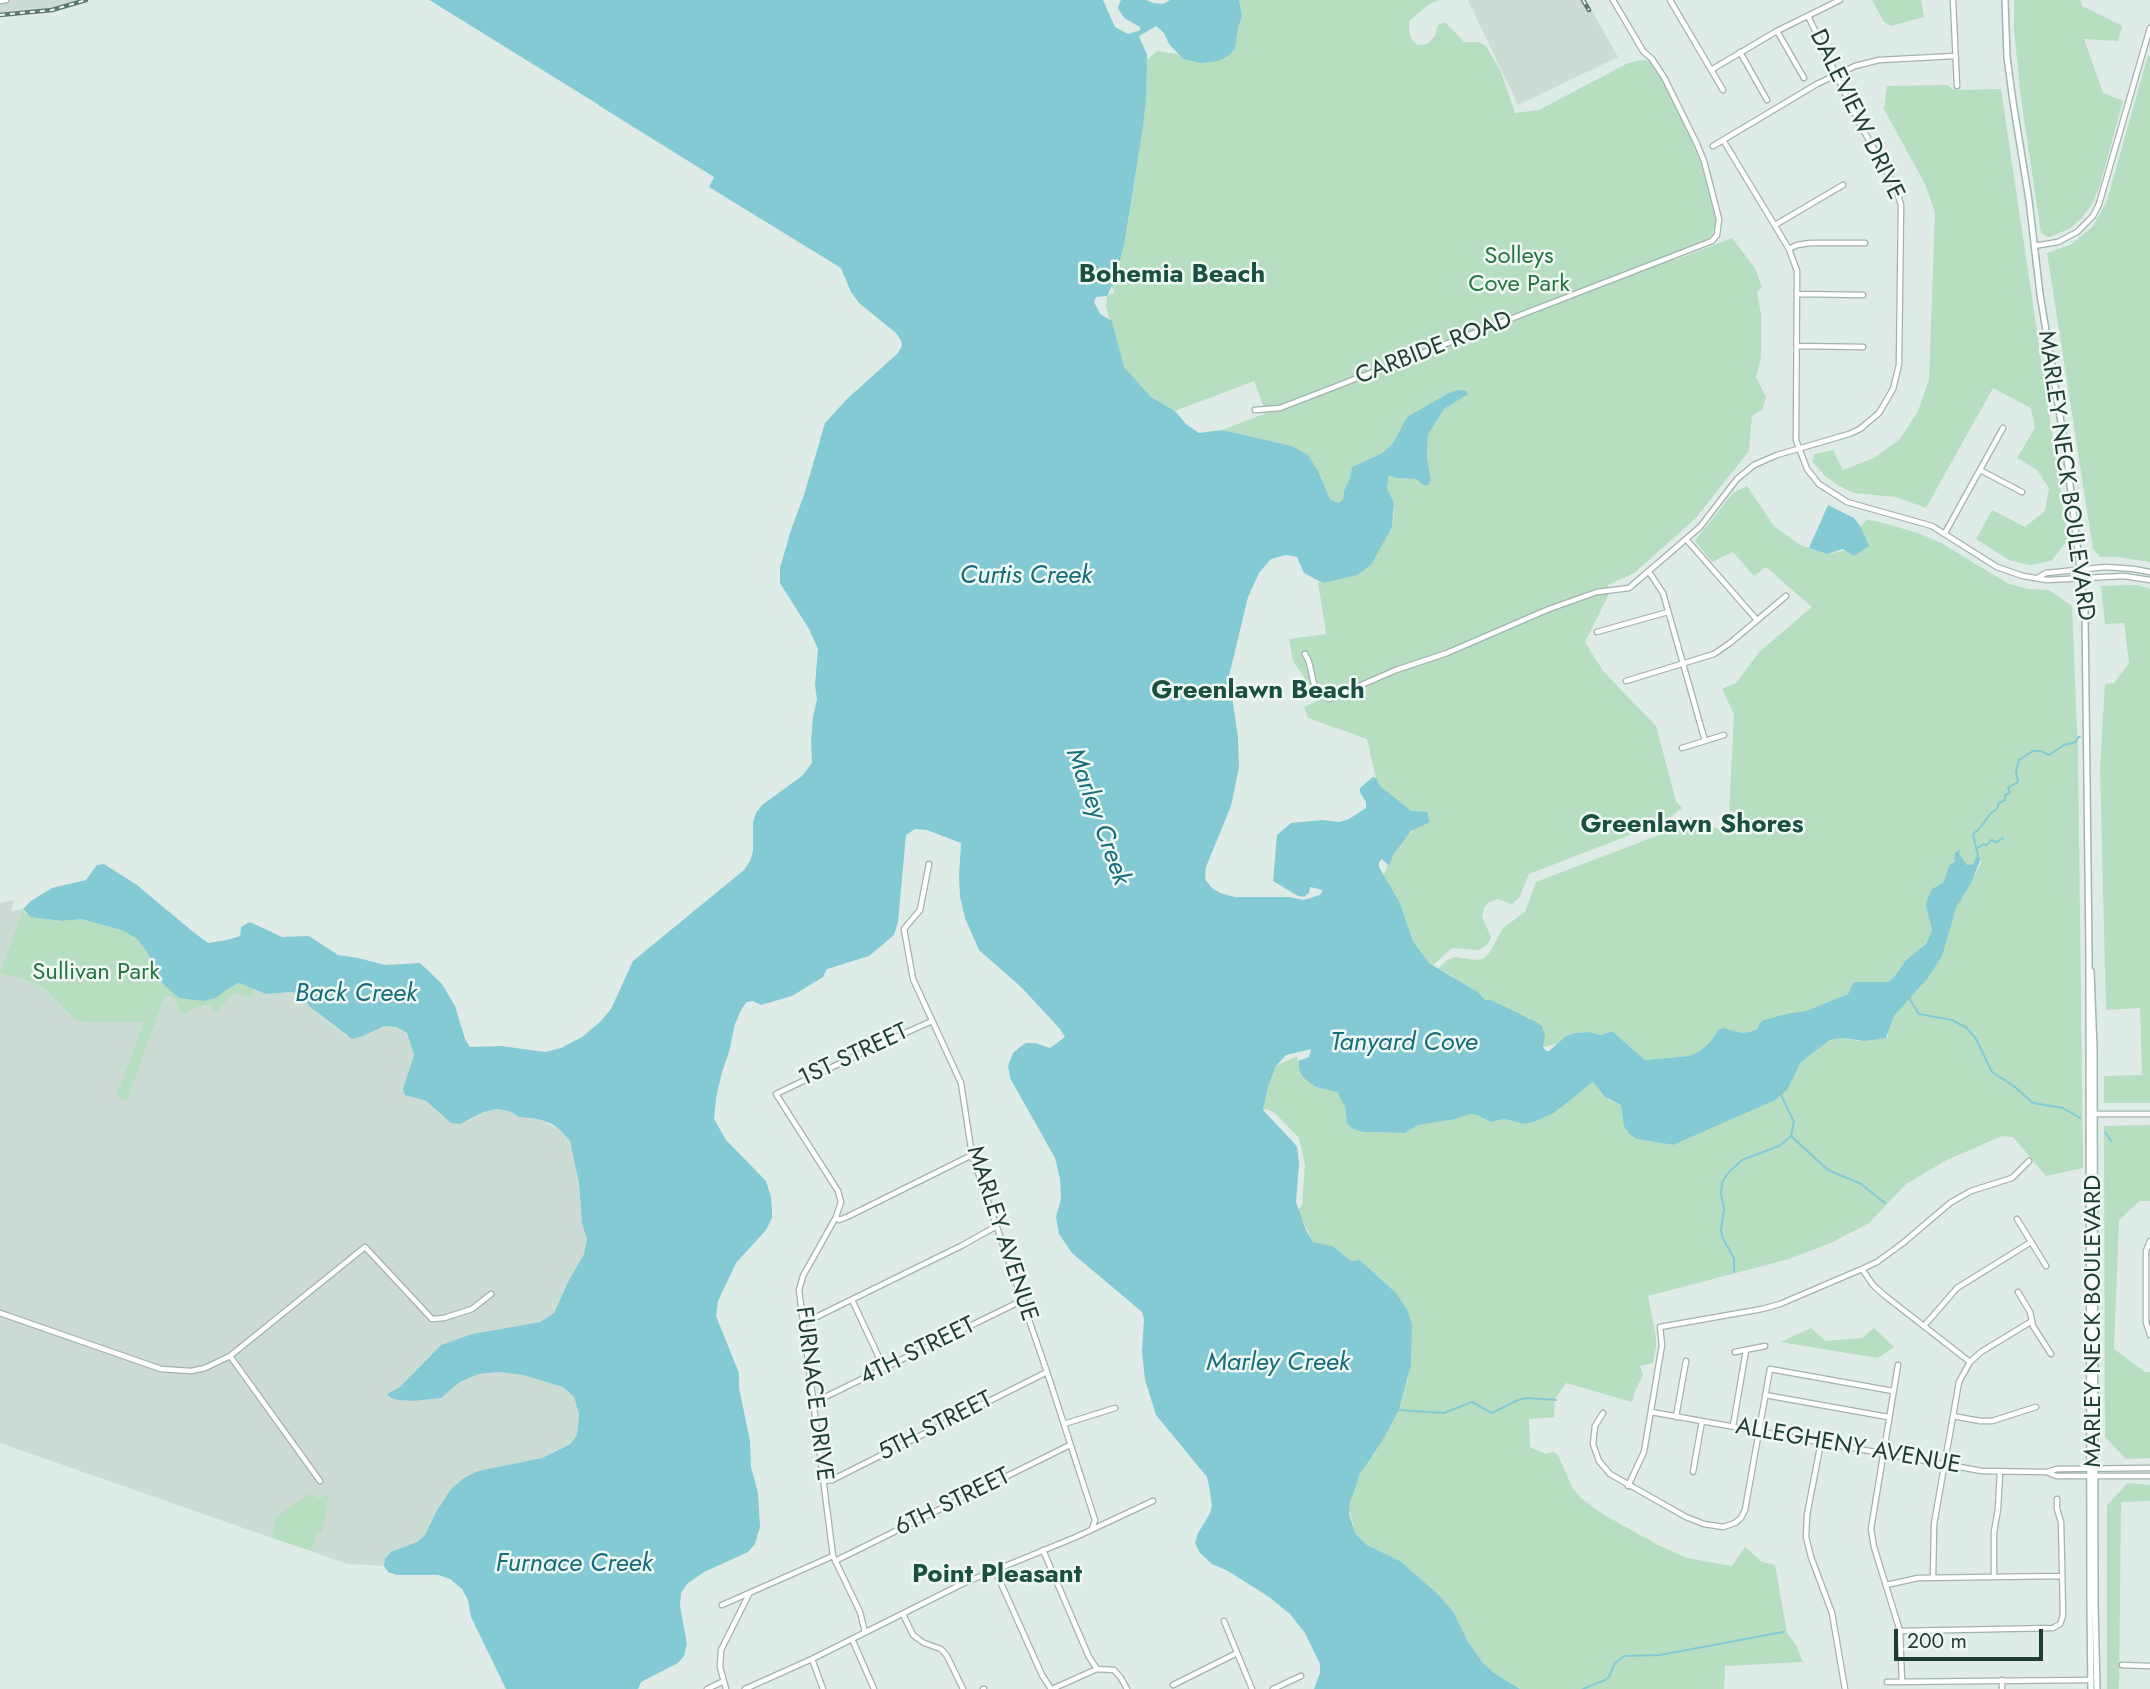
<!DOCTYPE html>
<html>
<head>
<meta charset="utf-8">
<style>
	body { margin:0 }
	#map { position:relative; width:2150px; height:1689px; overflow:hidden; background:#dfebe6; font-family:Jost,sans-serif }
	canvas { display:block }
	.scale { position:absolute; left:1894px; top:1629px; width:149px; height:32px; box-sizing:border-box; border:4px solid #1f3c34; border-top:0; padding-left:9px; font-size:21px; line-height:24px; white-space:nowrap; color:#1f3c34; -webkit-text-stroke:5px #f0f8f4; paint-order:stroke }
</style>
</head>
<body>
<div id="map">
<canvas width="2150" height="1689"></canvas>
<div class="scale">200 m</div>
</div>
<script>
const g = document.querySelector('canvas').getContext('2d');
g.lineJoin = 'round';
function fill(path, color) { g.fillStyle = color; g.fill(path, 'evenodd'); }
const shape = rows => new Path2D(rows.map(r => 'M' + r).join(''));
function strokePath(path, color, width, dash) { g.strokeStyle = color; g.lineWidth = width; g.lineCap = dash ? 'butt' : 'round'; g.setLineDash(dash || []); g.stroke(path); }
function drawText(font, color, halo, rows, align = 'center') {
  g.font = font + ' Jost,sans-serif'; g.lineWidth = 5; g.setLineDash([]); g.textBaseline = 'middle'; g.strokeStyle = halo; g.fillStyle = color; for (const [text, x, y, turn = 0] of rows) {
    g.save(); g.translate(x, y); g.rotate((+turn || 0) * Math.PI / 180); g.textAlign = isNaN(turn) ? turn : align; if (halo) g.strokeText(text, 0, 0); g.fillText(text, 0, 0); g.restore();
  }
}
fill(shape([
	[0,0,86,0,52,10,0,14],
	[1468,0,1586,0,1618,57,1518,105],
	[14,900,11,911,23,909,1,973,22,978,45,989,74,1019,83,1022,144,1022,117,1095,127,1101,165,995,175,999,181,1015,199,1007,211,1006,216,1012,234,991,251,998,254,989,266,994,292,992,304,997,310,1007,346,1036,363,1036,384,1026,396,1027,407,1033,414,1055,403,1089,411,1097,426,1101,442,1116,469,1121,484,1112,497,1109,509,1111,519,1117,538,1119,560,1130,570,1141,574,1157,579,1183,582,1224,587,1238,584,1254,569,1280,554,1313,540,1322,472,1334,441,1345,400,1387,387,1394,391,1398,398,1400,414,1401,441,1398,460,1382,479,1374,498,1372,523,1375,545,1381,563,1387,574,1397,579,1414,577,1435,570,1443,542,1458,478,1471,436,1512,425,1535,417,1542,385,1559,384,1566,347,1564,311,1551,318,1531,275,1518,272,1538,0,1443,0,903]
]), '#cddbd5');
fill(shape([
	[1121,0,1146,0,1153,3,1163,4,1170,0,1164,33,1156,26,1139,36,1147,55,1147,60,1157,51,1177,54,1183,59,1238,28,1242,17,1239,0,1439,0,1429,4,1409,21,1409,32,1412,40,1417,45,1427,44,1435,36,1438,25,1445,22,1464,42,1478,42,1486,46,1501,72,1515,113,1539,110,1628,63,1642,60,1649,61,1663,80,1688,131,1700,161,1716,221,1713,235,1702,243,1674,258,1675,260,1732,238,1755,268,1762,287,1757,292,1761,314,1761,357,1756,377,1766,397,1762,410,1752,416,1749,451,1695,519,1634,573,1608,585,1609,594,1585,642,1603,671,1656,726,1676,801,1682,808,1666,821,1529,874,1519,898,1512,904,1498,899,1489,902,1484,908,1482,917,1491,937,1488,944,1478,950,1452,948,1433,965,1429,963,1413,941,1400,903,1383,876,1393,855,1405,838,1417,827,1430,822,1426,812,1411,812,1380,786,1377,782,1367,739,1308,718,1304,707,1319,700,1293,661,1289,639,1326,634,1318,582,1323,583,1385,539,1392,527,1394,512,1394,503,1387,488,1389,474,1396,478,1416,479,1423,485,1430,474,1427,457,1428,435,1444,409,1467,394,1466,391,1407,417,1393,443,1382,453,1352,467,1350,478,1344,491,1343,501,1338,503,1330,499,1318,471,1292,446,1222,430,1266,413,1254,381,1175,411,1151,397,1139,386,1124,367,1106,307,1107,296,1114,293,1114,290,1111,287,1115,279,1124,246,1143,127,1145,98,1107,14,1115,28,1128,34,1140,30,1140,26,1126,19,1122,15,1118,8],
	[1872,0,1921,0,1924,17,1891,26,1884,22],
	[2014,0,2080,0,2082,6,2122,26,2118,41,2084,39,2103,93,2123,101,2100,185,2092,204,2081,219,2069,229,2049,237,2041,233,2021,99,2014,30],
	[2148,55,2150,56,2150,562,2117,557,2100,557,2093,549,2047,253,2072,244,2093,226,2107,201],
	[1947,85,1954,90,2001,89,2068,540,2051,561,2030,565,2009,560,1976,539,1992,510,2025,527,2045,511,2049,488,2037,470,2017,458,2035,428,2031,408,1993,388,1926,508,1896,497,1854,493,1839,486,1825,476,1812,461,1815,454,1833,450,1843,470,1874,458,1900,439,1918,411,1929,380,1935,212,1925,184,1884,109,1887,86],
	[1747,486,1774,526,1800,545,1827,554,1868,546,1861,527,1866,520,1876,521,1918,533,1941,543,2009,584,2028,589,2049,590,2072,606,2078,754,2083,1168,2046,1176,2013,1137,2002,1136,1947,1160,1906,1184,1869,1223,1833,1242,1789,1259,1648,1296,1656,1337,1656,1347,1653,1363,1640,1366,1643,1375,1635,1391,1632,1402,1566,1383,1555,1399,1554,1417,1529,1419,1530,1447,1546,1454,1553,1452,1558,1455,1573,1489,1581,1498,1601,1513,1658,1545,1687,1558,1732,1566,1745,1547,1762,1562,1775,1565,1787,1633,1796,1645,1803,1662,1725,1666,1724,1689,1520,1689,1494,1673,1483,1663,1467,1640,1454,1613,1439,1595,1400,1561,1367,1545,1355,1533,1349,1509,1355,1485,1367,1462,1389,1428,1399,1410,1408,1379,1412,1353,1407,1309,1396,1293,1360,1260,1352,1261,1338,1250,1313,1242,1298,1211,1302,1205,1305,1165,1299,1138,1275,1113,1267,1109,1263,1110,1268,1087,1276,1066,1297,1056,1300,1072,1324,1089,1337,1092,1345,1107,1346,1119,1353,1129,1363,1132,1405,1133,1417,1125,1470,1114,1477,1115,1491,1122,1504,1119,1525,1124,1534,1122,1554,1113,1593,1082,1609,1100,1621,1105,1626,1130,1629,1134,1637,1139,1673,1145,1790,1083,1801,1062,1830,1040,1844,1038,1858,1041,1886,1038,1888,1036,1890,1023,1894,1016,1921,985,1951,923,1956,908,1981,863,1981,858,1977,856,1973,864,1967,865,1955,855,1954,864,1951,863,1949,866,1943,883,1932,890,1929,918,1932,930,1926,944,1906,960,1894,977,1888,982,1856,982,1853,983,1848,994,1806,1011,1790,1013,1749,1032,1741,1033,1724,1028,1719,1029,1710,1042,1700,1051,1689,1056,1645,1060,1612,1031,1601,1035,1590,1032,1575,1033,1556,1044,1543,1047,1544,1042,1529,1017,1523,1017,1491,1000,1485,1000,1478,992,1439,968,1447,960,1456,957,1474,960,1483,959,1490,952,1503,928,1525,912,1536,882,1672,830,1688,816,1728,833,1734,714,1722,689,1736,683,1760,651,1812,607,1766,567,1754,576,1733,552,1712,562,1695,541,1733,493],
	[2138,585,2150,589,2150,1103,2104,1103,2104,1076,2142,1075,2140,1008,2106,1010,2100,767,2105,684,2114,683,2129,663,2124,623,2105,624,2101,586],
	[23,909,25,913,47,919,62,921,81,919,121,930,136,938,145,949,155,965,160,981,192,999,204,1001,216,998,226,990,239,983,254,989,251,998,234,992,216,1013,211,1006,199,1007,181,1015,175,999,165,995,127,1101,116,1096,144,1022,83,1022,74,1019,45,989,22,978,0,973],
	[2150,1125,2150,1201,2140,1201,2119,1220,2114,1349,2145,1372,2150,1372,2150,1458,2126,1459,2105,1437,2104,1126],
	[1811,1328,1825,1341,1862,1338,1874,1328,1894,1347,1878,1358,1781,1342],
	[2128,1483,2150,1485,2150,1501,2121,1502,2119,1689,2107,1689,2107,1505],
	[309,1494,318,1498,328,1496,325,1522,321,1532,318,1531,311,1551,272,1538,275,1518]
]), '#b7dec0');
fill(shape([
	[429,0,1103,0,1115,27,1128,34,1140,31,1140,27,1126,19,1122,15,1118,8,1121,0,1146,0,1153,3,1163,4,1170,0,1239,0,1242,17,1238,28,1235,49,1228,56,1218,61,1201,63,1183,59,1169,44,1164,33,1156,26,1139,36,1147,55,1146,98,1143,127,1124,246,1115,279,1107,296,1096,297,1094,302,1100,314,1112,321,1124,367,1151,397,1175,411,1186,424,1199,433,1222,430,1292,446,1308,455,1318,471,1330,499,1338,503,1343,500,1344,491,1350,478,1352,467,1382,453,1393,443,1407,417,1447,394,1458,390,1466,391,1468,394,1444,409,1428,435,1427,457,1431,480,1428,485,1423,485,1416,479,1396,478,1389,475,1387,488,1394,503,1392,527,1371,565,1357,575,1323,583,1304,573,1297,557,1286,555,1271,559,1259,573,1248,597,1229,676,1238,737,1239,767,1231,806,1206,867,1205,879,1211,887,1220,893,1235,897,1289,897,1304,900,1320,895,1323,890,1310,887,1309,893,1304,897,1298,896,1273,881,1277,835,1291,823,1323,820,1339,822,1349,819,1366,808,1366,802,1360,792,1360,788,1373,777,1376,778,1380,786,1411,811,1427,812,1430,822,1411,831,1393,855,1390,864,1388,865,1382,859,1379,862,1379,867,1400,903,1413,941,1429,963,1478,992,1485,1000,1491,1000,1536,1022,1542,1026,1545,1035,1543,1047,1546,1051,1549,1051,1565,1037,1575,1033,1590,1032,1601,1035,1612,1031,1645,1060,1689,1056,1700,1051,1710,1042,1719,1029,1724,1028,1741,1033,1749,1032,1757,1029,1760,1023,1764,1020,1790,1013,1806,1011,1848,994,1853,983,1856,982,1888,982,1894,977,1906,960,1926,944,1932,930,1926,905,1927,900,1932,889,1943,883,1949,866,1951,863,1954,863,1955,853,1960,850,1959,854,1967,865,1973,864,1977,856,1981,858,1971,883,1956,908,1942,956,1927,979,1894,1016,1886,1038,1864,1041,1843,1038,1830,1040,1801,1062,1787,1090,1775,1100,1673,1145,1637,1139,1629,1134,1624,1126,1621,1105,1605,1097,1593,1082,1554,1113,1534,1122,1525,1124,1504,1119,1491,1122,1477,1115,1470,1114,1455,1119,1418,1125,1405,1133,1363,1132,1353,1129,1347,1123,1345,1107,1337,1092,1316,1087,1304,1078,1300,1072,1298,1061,1309,1057,1311,1049,1286,1055,1276,1066,1268,1087,1263,1110,1294,1143,1297,1147,1299,1164,1296,1202,1306,1230,1313,1242,1332,1246,1352,1261,1360,1260,1396,1293,1407,1309,1412,1325,1411,1365,1399,1410,1382,1441,1360,1474,1350,1503,1349,1514,1355,1533,1367,1545,1400,1561,1439,1595,1454,1613,1467,1640,1483,1663,1494,1673,1520,1689,1314,1689,1320,1673,1320,1664,1305,1633,1290,1614,1269,1597,1228,1571,1212,1564,1200,1553,1195,1543,1198,1533,1209,1515,1212,1506,1209,1486,1207,1477,1156,1415,1145,1380,1142,1351,1144,1320,1142,1312,1072,1253,1059,1234,1056,1217,1061,1199,1060,1179,1055,1158,1010,1078,1008,1066,1013,1053,1020,1047,1026,1043,1035,1043,1050,1048,1065,1037,1060,1029,1021,987,979,950,965,918,960,897,959,876,961,843,927,830,915,829,906,835,898,922,894,935,869,956,827,969,823,977,792,996,761,1005,753,1001,747,1002,742,1008,735,1024,729,1052,722,1072,716,1098,714,1119,726,1140,766,1181,771,1197,772,1210,772,1218,766,1230,736,1263,718,1301,716,1316,739,1373,739,1388,750,1441,751,1467,758,1493,760,1527,755,1544,748,1552,704,1572,687,1584,681,1593,680,1606,687,1644,684,1656,678,1663,641,1682,638,1689,506,1689,471,1617,468,1600,462,1589,450,1579,438,1575,397,1575,388,1572,384,1566,385,1559,391,1552,417,1542,425,1535,436,1512,451,1489,464,1478,478,1471,542,1458,570,1444,577,1435,579,1414,574,1397,563,1387,523,1375,498,1372,479,1374,460,1382,441,1398,414,1401,398,1400,391,1398,387,1394,400,1387,441,1345,472,1334,540,1322,554,1313,569,1280,584,1254,587,1239,582,1224,579,1183,570,1141,560,1130,552,1124,538,1119,519,1117,509,1111,497,1109,484,1112,460,1124,451,1123,426,1101,405,1095,403,1089,414,1055,407,1033,396,1027,384,1026,363,1036,352,1039,310,1007,303,997,292,992,266,994,239,983,226,990,216,998,204,1001,179,998,160,981,155,965,145,949,136,938,121,930,81,919,62,921,31,917,23,909,31,901,52,888,86,880,97,865,104,864,137,885,192,931,208,943,227,940,240,936,241,927,250,922,282,937,309,936,338,955,358,958,385,965,420,963,442,984,455,1006,465,1039,470,1047,501,1046,545,1052,561,1048,582,1037,600,1022,611,1009,633,961,744,870,750,861,753,851,753,822,756,813,762,805,802,776,812,763,811,741,813,717,817,699,815,685,818,649,809,629,780,583,780,568,791,530,804,495,825,423,847,399,898,353,902,346,901,340,896,333,859,303,851,292,841,268,709,187,714,177],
	[1828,505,1854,518,1861,527,1869,546,1854,556,1843,549,1827,554,1809,548]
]), '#84cad4');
fill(shape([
	[425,0,429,0,599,105,597,108,427,3]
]), '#dfebe6');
strokePath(shape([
	[1978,848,1983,844,1987,845,1991,840,1997,842,2003,838],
	[1978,856,1973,834,1979,829,1991,813,1997,809,1999,803,2005,800,2005,795,2010,793,2008,788,2018,782,2016,771,2019,760,2033,751,2041,751,2049,755,2064,745,2076,742,2078,737,2080,737],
	[1909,998,1919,1014,1952,1020,1967,1028,1976,1039,1992,1072,2015,1087,2033,1103,2063,1108,2080,1118],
	[2105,1132,2111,1141],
	[1791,1136,1828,1170,1861,1184,1885,1203],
	[1734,1272,1734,1258,1723,1239,1721,1230,1724,1209,1721,1194,1722,1182,1729,1172,1742,1160,1779,1146,1791,1136,1794,1122,1781,1095],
	[1399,1410,1444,1413,1472,1402,1492,1413,1518,1400,1527,1398,1556,1400],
	[1583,1689,1605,1680,1609,1677,1615,1663,1624,1656,1660,1655,1783,1632]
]), '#84cad4', 2);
const street = shape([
	[1670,0,1723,90],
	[1953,0,1957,86],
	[0,1,6,0],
	[1777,31,1804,78],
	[1740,52,1767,100],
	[1711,70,1777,31,1840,0],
	[1723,140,1789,249,1797,271,1796,440,1807,469,1819,484,1847,502,1932,526,1997,567,2023,576,2047,580,2124,576,2150,580],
	[1713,146,1817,84,1855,66,1879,60,1955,56],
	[1775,225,1843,185],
	[2034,246,2058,242,2077,232,2093,216,2099,204,2150,28],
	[1789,249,1797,245,1810,243,1865,243],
	[1798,294,1863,295],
	[1797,346,1863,347],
	[1255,410,1280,408,1712,241,1717,235,1719,219,1704,161,1697,144,1665,79,1652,59,1643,51,1613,0],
	[1980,470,2022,492],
	[1945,533,2003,428],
	[1686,539,1757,620],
	[1649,572,1663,593,1705,741],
	[2039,577,2046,573,2106,567,2134,569,2150,572],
	[1597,632,1668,612],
	[1305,654,1309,662,1314,684,1318,690,1329,699,1396,670,1447,653,1549,609,1597,592,1629,588,1700,527,1737,479,1754,465,1777,455,1849,434,1860,429,1879,413,1893,389,1899,365,1901,205,1895,186,1861,126,1808,16],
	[1626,681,1714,654,1730,643,1786,596],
	[1682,748,1724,735],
	[929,864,920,910,904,929,913,979,961,1083,972,1155,1047,1372,1095,1520,1092,1529],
	[2091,1114,2150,1114],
	[836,1217,839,1220,849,1216,972,1155],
	[2017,1219,2046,1266],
	[2150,1241,2146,1251,2146,1322,2150,1335],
	[1862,1269,1873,1285,1884,1295,1970,1362],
	[2018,1292,2030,1312,2033,1326,2051,1354],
	[852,1300,884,1368],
	[0,1313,161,1369,191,1371,205,1368,230,1356,365,1247,432,1319,444,1318,472,1309,491,1294],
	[804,1323,961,1246,995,1227],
	[1924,1326,1957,1288,2031,1242],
	[1735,1352,1765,1346],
	[230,1356,320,1481],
	[1898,1365,1871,1529,1874,1547,1900,1631,1902,1682],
	[1765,1395,1888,1417],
	[813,1403,1023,1300],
	[1651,1412,1982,1471,2047,1472,2056,1476,2150,1476],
	[1603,1413,1595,1426,1593,1444,1599,1461,1610,1474,1686,1517,1704,1524,1723,1527,1735,1523,1741,1518,1745,1510,1770,1369,1893,1391],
	[1953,1416,1980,1421,1992,1421,2036,1407],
	[1676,1417,1686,1361],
	[1064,1424,1115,1408],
	[1733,1426,1746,1350],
	[1821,1442,1807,1515,1806,1537,1811,1557,1832,1613,1845,1689],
	[1693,1472,1702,1421],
	[2047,1472,2057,1469,2150,1468],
	[824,1481,832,1480,1047,1372],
	[1628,1486,1644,1452,1662,1345,1660,1327,1762,1309,1780,1304,1862,1269,1877,1262,1903,1243,1950,1203,1971,1191,2012,1178,2029,1161],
	[1043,1550,1089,1657,1097,1669],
	[835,1561,1070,1445],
	[995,1570,1042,1675,1051,1689],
	[1994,1577,1994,1532,1998,1509,2000,1472],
	[1933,1578,1934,1524,1959,1382,1970,1362,1981,1352,2032,1321],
	[1886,1585,1918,1578,2062,1576],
	[722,1605,833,1556],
	[903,1614,913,1635,924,1643,941,1649,947,1656,963,1689],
	[1224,1621,1252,1689],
	[1900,1631,2053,1628,2060,1624,2063,1616,2062,1565,2061,1522,2057,1509,2057,1499],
	[865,1632,860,1612,833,1556,799,1290,803,1276,836,1217,841,1202,838,1191,776,1094,876,1046,932,1021],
	[852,1639,874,1689],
	[812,1659,823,1689],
	[2122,1665,2150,1666],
	[1097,1669,1114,1670,1121,1678,1127,1689],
	[2002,1680,2002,1689],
	[1887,1682,2091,1680],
	[1173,1685,1237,1653],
	[707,1689,724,1681],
	[726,1689,720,1667,721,1650,749,1594],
	[745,1689,812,1659,964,1583,1076,1537,1153,1501],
	[983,1689,984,1689],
	[1052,1689,1097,1669],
	[1273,1689,1301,1676]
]);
const secondary = shape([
	[2005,0,2007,57,2013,102,2029,200,2040,294,2067,459,2085,612,2089,954,2090,1604,2091,1689],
	[2091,971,2094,1049,2095,1605,2097,1689]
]);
strokePath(street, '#a2b3ad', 7);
strokePath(secondary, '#9db8ae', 8);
strokePath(street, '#fff', 4.5);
strokePath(secondary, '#fff', 5);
const rail = shape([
	[1583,0,1589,10],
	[0,15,52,10,86,0]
]);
strokePath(rail, '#59786f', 4.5);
strokePath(rail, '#f0f8f4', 2, [5]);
drawText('24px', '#1f3c34', '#f0f8f4', [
	["DALEVIEW DRIVE",1856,115,64],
	["CARBIDE ROAD",1434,349,-21],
	["MARLEY NECK BOULEVARD",2065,476,82],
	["1ST STREET",854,1056,-25],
	["MARLEY AVENUE",1001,1234,72],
	["MARLEY NECK BOULEVARD",2094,1321,-90],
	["4TH STREET",918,1352,-26],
	["FURNACE DRIVE",813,1394,83],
	["5TH STREET",936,1427,-27],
	["ALLEGHENY AVENUE",1848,1447,10],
	["6TH STREET",953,1503,-26]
]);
drawText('24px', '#277543', '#f0f8f4', [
	["Solleys",1519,257],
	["Cove Park",1519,285],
	["Sullivan Park",96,973]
]);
drawText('bold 26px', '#1a4f41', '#f0f8f4', [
	["Bohemia Beach",1172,276],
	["Greenlawn Beach",1258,692],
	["Greenlawn Shores",1692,826],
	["Point Pleasant",997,1576]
]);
drawText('italic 26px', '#166d7b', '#f0f8f4', [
	["Curtis Creek",1026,577],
	["Marley Creek",1097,817,70],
	["Back Creek",356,995],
	["Tanyard Cove",1404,1044],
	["Marley Creek",1278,1364],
	["Furnace Creek",574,1565]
]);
</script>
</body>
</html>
